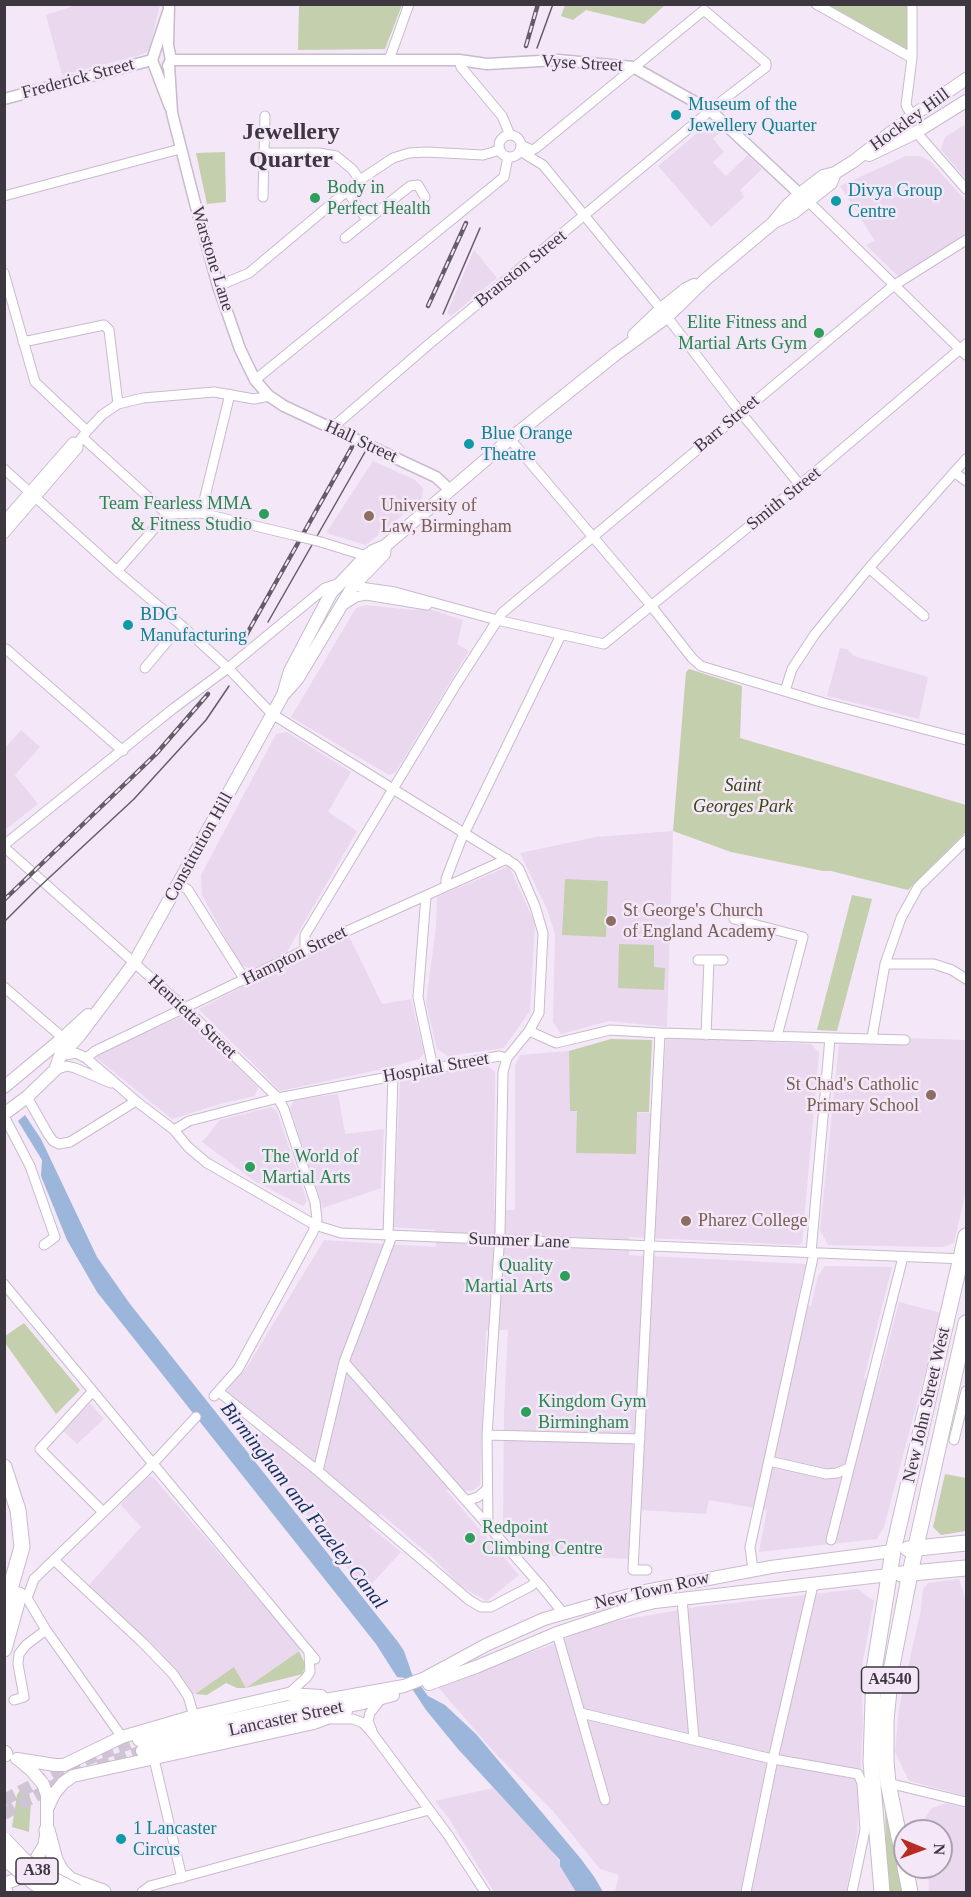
<!DOCTYPE html>
<html>
<head>
<meta charset="utf-8">
<style>
	body { margin:0 }
	#map { position:relative; width:971px; height:1897px; overflow:hidden; background:#f4e7f8; font-family:Georgia,serif }
	canvas { display:block }
	.frame { position:absolute; inset:0; border:6px solid #3d383f; pointer-events:none }
	.north { position:absolute; left:893px; top:1819px; width:60px; height:60px; box-sizing:border-box; background:#f4e7f8; border:2px solid #aba1ae; border-radius:50%; rotate:91deg; font-size:16px; font-weight:700; line-height:24px; text-align:center; color:#3d383f }
	.north::after { content:''; display:block; margin:auto; width:21px; height:27px; background:#b82a22; clip-path:polygon(50% 0,100% 100%,50% 72%,0 100%) }
</style>
</head>
<body>
<div id="map">
<canvas width="971" height="1897"></canvas>
<div class="frame"></div>
<div class="north">N</div>
</div>
<script>
const g = document.querySelector('canvas').getContext('2d');
g.lineJoin = 'round';
function fill(path, color) { g.fillStyle = color; g.fill(path, 'evenodd'); }
const shape = rows => new Path2D(rows.map(r => 'M' + r).join(''));
function strokePath(path, color, width, dash) { g.strokeStyle = color; g.lineWidth = width; g.lineCap = dash ? 'butt' : 'round'; g.setLineDash(dash || []); g.stroke(path); }
function drawText(font, color, halo, rows, align = 'center') {
  g.font = font + ' Georgia,serif'; g.lineWidth = 5; g.setLineDash([]); g.textBaseline = 'middle'; g.strokeStyle = halo; g.fillStyle = color; for (const [text, x, y, turn = 0] of rows) {
    g.save(); g.translate(x, y); g.rotate((+turn || 0) * Math.PI / 180); g.textAlign = isNaN(turn) ? turn : align; if (halo) g.strokeText(text, 0, 0); g.fillText(text, 0, 0); g.restore();
  }
}
fill(shape([
	[80,4,160,5,149,51,138,56,62,75,46,15],
	[709,123,715,123,722,130,713,139,724,152,713,162,726,176,748,155,762,169,740,190,744,197,711,227,658,166],
	[966,124,966,179,941,150,945,137],
	[906,156,920,156,930,161,966,201,966,234,899,277,866,245,875,241,840,186],
	[474,250,497,278,451,316,447,313],
	[373,461,415,480,423,488,422,499,366,545,326,533],
	[365,605,413,610,429,609,463,620,457,644,469,651,395,773,389,775,291,717,356,608],
	[840,648,847,649,854,656,928,677,919,719,827,696],
	[21,730,40,747,15,775,38,804,5,830,5,748],
	[287,732,351,772,328,812,357,831,287,952,252,969,240,965,202,895,201,875,276,734],
	[673,831,667,1027,609,1021,561,1034,553,1022,555,934,547,909,520,853,596,837],
	[509,866,535,923,530,1011,504,1048,448,1056,437,1049,426,1003,436,927,437,897],
	[349,936,382,1004,411,999,424,1053,419,1059,383,1069,280,1091,199,1009,287,964],
	[185,1015,258,1087,255,1096,220,1104,172,1119,94,1056],
	[666,1037,811,1044,819,1053,802,1244,796,1245,629,1237,629,1255,806,1264,797,1303,811,1306,818,1276,825,1266,892,1267,864,1378,878,1382,899,1302,941,1313,884,1527,877,1539,759,1552,767,1510,709,1500,706,1514,641,1510,635,1559,524,1555,503,1527,504,1412,508,1330,486,1330,480,1485,472,1491,446,1490,519,1575,487,1601,462,1587,431,1556,381,1514,369,1526,401,1552,365,1591,253,1445,268,1426,226,1391,247,1367,324,1240,436,1247,435,1230,393,1227,400,1082,486,1064,495,1072,494,1210,515,1210,515,1066,520,1055,569,1051,571,1111,661,1113],
	[908,1038,966,1040,966,1191,954,1243,943,1247,828,1245,820,1230,839,1044,906,1045],
	[338,1094,345,1134,384,1129,381,1188,323,1208,290,1108,294,1100],
	[271,1107,277,1111,307,1201,303,1206,256,1182,202,1142,220,1120],
	[90,1403,104,1419,77,1444,63,1431],
	[150,1476,154,1478,301,1649,246,1688,234,1668,193,1695,162,1654,88,1586,141,1527,121,1505,131,1492],
	[959,1579,966,1602,966,1796,909,1781,895,1752,899,1708,921,1609,923,1589,928,1583],
	[858,1589,874,1601,861,1671,863,1724,857,1835,846,1892,615,1892,619,1875,600,1869,553,1811,495,1753,437,1686,543,1648,599,1624,696,1607],
	[493,1788,540,1834,569,1875,577,1892,494,1892,448,1817,435,1801],
	[946,1803,966,1808,966,1892,929,1892,928,1867,941,1867,941,1831,923,1831,923,1821,932,1808]
]), '#ead8ef');
fill(shape([
	[299,5,299,4,402,5,385,49,298,50],
	[565,5,565,4,665,5,644,24,586,10,573,20,561,16],
	[829,5,908,5,908,50],
	[225,152,226,202,207,204,196,153],
	[689,669,742,686,740,738,966,805,966,832,908,890,831,871,823,871,731,852,673,831,686,672],
	[565,879,608,881,606,937,562,935],
	[852,895,872,899,837,1031,817,1030],
	[619,944,654,945,654,967,665,968,664,990,618,988],
	[611,1039,652,1040,649,1112,637,1112,636,1154,576,1153,577,1111,570,1111,569,1051],
	[24,1323,80,1390,56,1414,5,1343,5,1336],
	[945,1474,966,1478,966,1531,941,1535,933,1527],
	[299,1651,305,1664,303,1674,246,1688,237,1688,226,1683,207,1695,195,1694,234,1667,246,1688],
	[24,1784,28,1789,31,1801,29,1832,12,1827,17,1795],
	[885,1803,904,1892,887,1892]
]), '#c4cfad');
fill(shape([
	[25,1115,41,1139,97,1257,130,1304,398,1642,404,1651,412,1674,428,1696,445,1705,476,1734,581,1859,595,1878,603,1892,576,1892,560,1866,560,1860,458,1749,426,1710,405,1678,397,1677,376,1644,97,1292,67,1240,41,1176,42,1160,18,1121]
]), '#9bb5db');
strokePath(shape([
	[98,1766,142,1751],
	[4,1800,69,1766,139,1740],
	[4,1814,65,1779]
]), '#cfc4d3', 12, [12, 6]);
const minor = shape([
	[816,4,912,58],
	[389,60,409,4],
	[459,60,461,67,502,116,510,135],
	[912,116,906,105,912,58,912,4],
	[916,132,966,189],
	'499 146a11 11 0 1 1 22 0a11 11 0 1 1-22 0Z',
	[520,151,543,165,661,309,733,403,800,485],
	[264,153,265,116],
	[347,191,367,220],
	[4,196,180,149],
	[263,197,264,153,319,153,336,156,352,169,360,180],
	[808,201,966,355],
	[345,238,410,186,418,185,425,197],
	[4,273,35,382,87,431],
	[218,286,249,273,360,180,393,158,409,153,426,152,483,155,500,150],
	[23,342,104,325,109,330,118,404],
	[255,380,504,177,508,157],
	[230,394,201,513,293,535],
	[332,428,428,345,718,104,766,67,766,63,704,10,536,148,532,150,521,145],
	[82,437,167,514],
	[510,439,649,603,692,658,701,666,824,703,966,740],
	[4,469,117,571,181,625,228,668,272,714,514,864,519,869,535,906,543,933,539,1013,529,1031,507,1058,499,1056,278,1098,189,1121,174,1130],
	[954,472,966,481],
	[167,514,201,513],
	[4,521,73,442,78,443],
	[4,534,78,448,78,443,87,431,102,415,118,404,143,398,214,392,254,399,269,396],
	[321,542,366,556],
	[869,568,924,616],
	[117,571,167,514],
	[353,586,395,592,497,620,604,644,800,485,966,344],
	[342,606,356,597,366,595,427,605],
	[6,649,123,751],
	[145,668,170,638],
	[785,691,792,669,815,634,869,568,966,459],
	[4,845,174,708,228,668,325,588,337,584],
	[4,847,185,1008,278,1098,284,1109,315,1202,317,1219,313,1232,238,1369,214,1396],
	[179,883,188,890,245,980],
	[446,886,446,879,461,840,561,635],
	[426,896,418,997,433,1068],
	[734,919,803,937,777,1036],
	[305,950,305,935,457,683,502,613,893,286,966,240],
	[698,960,723,960],
	[885,964,934,964,952,970,966,979],
	[4,987,63,1038],
	[529,1031,556,1043,610,1030,660,1033,905,1040],
	[706,1035,709,960],
	[872,1038,885,964,901,918,918,887,966,840],
	[60,1056,76,1053,86,1058,136,1101,174,1130,188,1147,207,1163,315,1225,341,1233,964,1259],
	[86,1058,95,1051,305,950,507,859],
	[55,1070,67,1066,75,1068,111,1083],
	[27,1097,48,1134,53,1141,59,1144,70,1142,136,1101],
	[4,1116,30,1166,55,1237,44,1245],
	[388,1236,393,1075],
	[811,1253,830,1038],
	[4,1284,315,1659],
	[344,1362,542,1587,563,1613],
	[92,1392,40,1449,103,1512],
	[219,1392,318,1471,469,1600,481,1607,491,1607,531,1586,536,1581],
	[487,1435,640,1439],
	[954,1440,966,1391],
	[769,1461,826,1474,837,1473,849,1468],
	[318,1471,344,1362,392,1236],
	[466,1501,478,1497,487,1489],
	[488,1527,487,1435,500,1232,503,1072,507,1058],
	[831,1540,903,1257],
	[54,1560,143,1643,173,1674,188,1696,194,1716],
	[647,1570,633,1570,660,1033],
	[753,1570,750,1547,814,1253],
	[682,1599,694,1739],
	[557,1633,605,1800],
	[288,1694,306,1678,310,1672,309,1653],
	[14,1700,24,1697,18,1664,19,1654,26,1645,46,1630],
	[581,1713,768,1758,858,1774,862,1783,865,1830,852,1892],
	[332,1719,353,1719,363,1723,373,1734,448,1835,485,1892],
	[372,1731,368,1721,370,1713,381,1699],
	[122,1737,46,1630,27,1598,34,1579,146,1471,196,1417],
	[154,1759,182,1878],
	[888,1783,966,1802],
	[142,1892,150,1886,429,1810],
	[746,1892,773,1759,813,1585]
]);
const tertiary = shape([
	[168,12,152,60,170,107],
	[171,60,459,60,487,64,558,60,633,67,711,111,805,199],
	[169,65,172,113,195,203,218,286,240,349,255,380,269,396,284,406,436,477,450,490],
	[168,66,171,60,168,45,169,4],
	[4,99,152,60]
]);
const secondary = shape([
	[869,155,913,134,966,101],
	[776,221,793,213,831,183,835,173],
	[634,335,661,309,686,289,694,285],
	[283,695,290,671,331,593,366,556,373,551,385,546,510,439,616,354,667,317,706,279,773,223,786,207,800,194,823,176,835,173,854,161,912,116,966,79],
	[4,1087,63,1038,88,1015],
	[4,1114,27,1097,55,1070,60,1056,79,1036,134,963,283,695,298,678,353,586,384,554,385,546],
	[429,1684,476,1667,557,1633,638,1606,655,1602,889,1575],
	[139,1740,297,1705,404,1686,425,1678,486,1645,544,1619,640,1592,771,1567,893,1551],
	[142,1751,298,1715,363,1703,393,1695],
	[17,1759,55,1765,64,1765,122,1737,194,1716,288,1694,321,1696],
	[48,1807,54,1794,63,1783,73,1776,314,1723,346,1711],
	[4,1884,20,1878,28,1872,44,1846,47,1830,47,1795,43,1784,32,1771,19,1760]
]);
const trunk = shape([
	[4,1467,18,1510,22,1547,4,1610],
	[908,1549,966,1543],
	[901,1574,966,1568],
	[4,1649,19,1595],
	[4,1753,5,1754],
	[47,1830,55,1860,61,1871,70,1880,103,1892],
	[905,1866,888,1783,886,1761,886,1720,891,1671,910,1573,966,1323],
	[905,1867,910,1892],
	[4,1892,5,1892],
	[882,1892,871,1762,874,1670,893,1551,966,1236]
]);
strokePath(minor, '#c8bbcc', 11);
strokePath(tertiary, '#c8bbcc', 13);
strokePath(secondary, '#c8bbcc', 14);
strokePath(trunk, '#c8bbcc', 17);
strokePath(minor, '#fff', 9);
strokePath(tertiary, '#fff', 10);
strokePath(secondary, '#fff', 12);
strokePath(trunk, '#fff', 15);
strokePath(shape([
	[537,48,553,4],
	[443,314,480,228],
	[268,622,365,452],
	[4,922,37,889,134,799,206,720,229,686]
]), '#645d66', 1.5);
const rail = shape([
	[526,46,538,4],
	[428,306,466,223],
	[244,639,352,447],
	[4,900,156,754,208,694]
]);
strokePath(rail, '#645d66', 4.5);
strokePath(rail, '#f4e7f8', 2, [7]);
const minorBridge = shape([
	[293,535,321,542]
]);
const trunkBridge = shape([
	[4,1840,23,1860,40,1873,77,1892],
	[4,1857,35,1883,51,1892]
]);
strokePath(minorBridge, '#c8bbcc', 11, []);
strokePath(trunkBridge, '#c8bbcc', 17, []);
strokePath(minorBridge, '#fff', 9);
strokePath(trunkBridge, '#fff', 15);
for (const [x, y, r, color] of [
	[676,115,6,"#0f9aa8"],
	[315,198,6,"#2e9e5b"],
	[836,201,6,"#0f9aa8"],
	[819,333,6,"#2e9e5b"],
	[469,444,6,"#0f9aa8"],
	[264,514,6,"#2e9e5b"],
	[369,516,6,"#8d6e63"],
	[128,625,6,"#0f9aa8"],
	[611,921,6,"#8d6e63"],
	[931,1095,6,"#8d6e63"],
	[250,1167,6,"#2e9e5b"],
	[686,1221,6,"#8d6e63"],
	[565,1276,6,"#2e9e5b"],
	[526,1412,6,"#2e9e5b"],
	[470,1538,6,"#2e9e5b"],
	[121,1839,6,"#0f9aa8"]
]) { const dot = new Path2D(); dot.arc(x, y, r, 0, 2 * Math.PI); g.fillStyle = color; g.fill(dot); strokePath(dot, '#f4e7f8', 2); }
for (const [x, y, w] of [
	[890,1680,57],
	[37,1871,42]
]) { const box = new Path2D(); box.roundRect(x - w / 2, y - 13, w, 26, 4.5); g.fillStyle = '#f4e7f8'; g.fill(box); strokePath(box, '#3d383f', 1.5); }
drawText('bold 16px', '#3d383f', null, [
	["A4540",890,1680],
	["A38",37,1871]
]);
drawText('18px', '#3d383f', '#f4e7f8', [
	["Vyse Street",582,64,3],
	["Frederick Street",78,79,-15],
	["Hockley Hill",910,120,-36],
	["Warstone Lane",212,259,73],
	["Branston Street",521,269,-39],
	["Barr Street",727,424,-40],
	["Hall Street",361,442,25],
	["Smith Street",784,499,-39],
	["Constitution Hill",199,847,-61],
	["Hampton Street",295,956,-26],
	["Henrietta Street",192,1017,43],
	["Hospital Street",436,1068,-10],
	["Summer Lane",519,1241,2],
	["New John Street West",927,1405,-77],
	["New Town Row",652,1591,-13],
	["Lancaster Street",286,1719,-12]
]);
drawText('18px', '#0d838f', '#f4e7f8', [
	["Museum of the",688,105],
	["Jewellery Quarter",688,126],
	["Divya Group",848,191],
	["Centre",848,212],
	["Blue Orange",481,434],
	["Theatre",481,455],
	["BDG",140,615],
	["Manufacturing",140,636],
	["1 Lancaster",133,1829],
	["Circus",133,1850]
], 'left');
drawText('18px', '#27864d', '#f4e7f8', [
	["Body in",327,188],
	["Perfect Health",327,209],
	["Elite Fitness and",807,323,"right"],
	["Martial Arts Gym",807,344,"right"],
	["Team Fearless MMA",252,504,"right"],
	["& Fitness Studio",252,525,"right"],
	["The World of",262,1157],
	["Martial Arts",262,1178],
	["Quality",553,1266,"right"],
	["Martial Arts",553,1287,"right"],
	["Kingdom Gym",538,1402],
	["Birmingham",538,1423],
	["Redpoint",482,1528],
	["Climbing Centre",482,1549]
], 'left');
drawText('18px', '#785e54', '#f4e7f8', [
	["University of",381,506],
	["Law, Birmingham",381,527],
	["St George's Church",623,911],
	["of England Academy",623,932],
	["St Chad's Catholic",919,1085,"right"],
	["Primary School",919,1106,"right"],
	["Pharez College",698,1221]
], 'left');
drawText('italic 18px', '#394513', '#f4e7f8', [
	["Saint",743,786],
	["Georges Park",743,807]
]);
drawText('italic 20px', '#0f2f5e', '#f4e7f8', [
	["Birmingham and Fazeley Canal",303,1506,52]
]);
drawText('bold 24px', '#3d383f', '#f4e7f8', [
	["Jewellery",291,133],
	["Quarter",291,161]
]);
</script>
</body>
</html>
